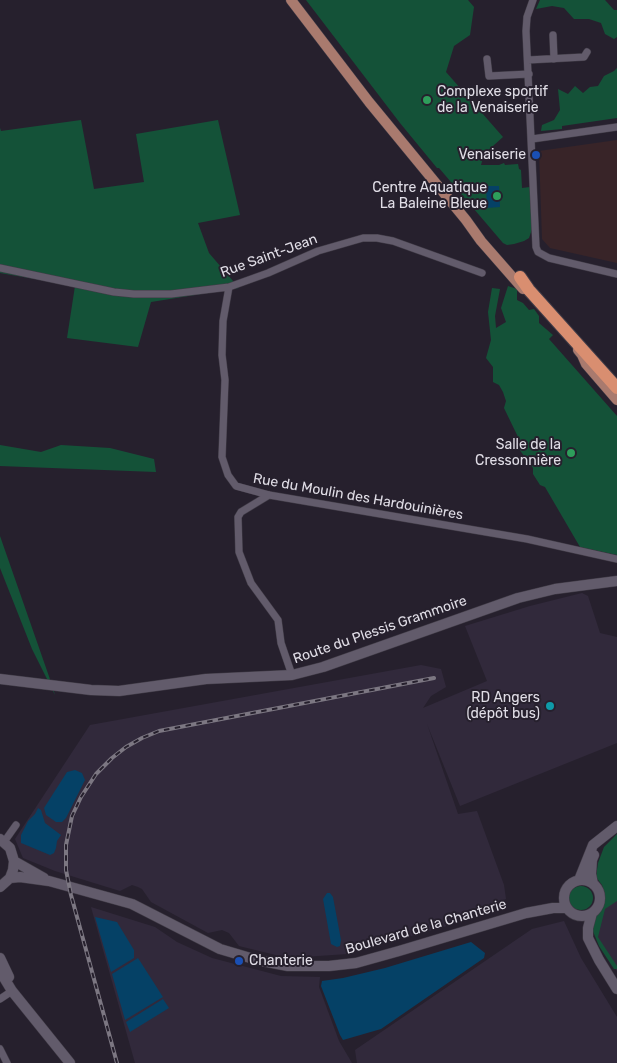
<!DOCTYPE html>
<html>
<head>
<meta charset="utf-8">
<style>
	body { margin:0 }
	canvas { display:block; background:#26202d }
</style>
</head>
<body>
<canvas width="617" height="1063"></canvas>
<script>
const g = document.querySelector('canvas').getContext('2d');
g.lineJoin = 'round';
function fill(path, color) { g.fillStyle = color; g.fill(path, 'evenodd'); }
const shape = rows => new Path2D(rows.map(r => 'M' + r).join(''));
function strokePath(path, color, width, dash) { g.strokeStyle = color; g.lineWidth = width; g.lineCap = dash ? 'butt' : 'round'; g.setLineDash(dash || []); g.stroke(path); }
function drawText(font, color, halo, rows, align = 'center') {
  g.font = font + ' Rubik,sans-serif'; g.lineWidth = 4; g.setLineDash([]); g.textBaseline = 'middle'; g.strokeStyle = halo; g.fillStyle = color; for (const [text, x, y, turn = 0] of rows) {
    g.save(); g.translate(x, y); g.rotate((+turn || 0) * Math.PI / 180); g.textAlign = isNaN(turn) ? turn : align; if (halo) g.strokeText(text, 0, 0); g.fillText(text, 0, 0); g.restore();
  }
}
fill(shape([
	[582,593,588,596,600,633,617,637,617,743,460,806,427,724,458,814,477,811,504,885,506,899,497,902,486,915,347,954,288,958,239,946,229,933,222,930,208,933,151,902,142,889,138,887,132,885,120,891,55,871,23,858,15,839,90,725,421,665,441,669,446,687,431,696,423,708,487,681,465,626,530,606],
	[617,898,617,971,595,935,602,907],
	[91,907,155,927,177,942,212,958,281,976,320,977,319,987,339,1041,352,1063,135,1063],
	[564,921,581,958,617,1017,617,1063,357,1063,355,1050,532,929]
]), '#31293b');
fill(shape([
	[617,140,617,263,550,248,542,239,539,151]
]), '#382428');
fill(shape([
	[306,0,468,0,474,7,470,35,454,46,446,72,503,137,484,154,481,165,499,165,504,163,505,165,518,164,519,169,521,170,522,188,530,187,532,229,529,238,524,241,514,244,507,245,503,243,439,168,437,168,400,123],
	[540,0,605,0,614,10,617,10,617,37,614,39,605,34,601,23,589,19,574,19,564,8,552,6,536,9],
	[617,68,617,118,562,126,562,129,541,131,542,125,554,120,560,110,558,89,568,94,575,86,583,93,590,87,598,86,604,76,614,71],
	[81,120,94,189,144,182,136,134,218,120,240,215,198,223,209,253,239,288,151,302,138,347,67,338,75,286,0,273,0,128,1,131],
	[508,286,517,289,517,300,523,303,529,310,534,309,539,316,539,323,553,335,549,339,617,416,617,555,580,547,545,487,540,485,533,474,533,468,519,449,519,439,504,408,506,401,503,392,499,385,493,382,493,367,486,358,491,340,488,312,492,288,500,289,495,316,496,328,506,322,501,308],
	[0,445,41,452,61,445,110,448,154,459,156,472,0,466],
	[0,536,52,685,55,695,32,649,0,568],
	[617,834,617,901,605,909,598,937,617,966,617,969,614,969,599,946,592,929,595,918,603,905,605,895,602,885,596,877,598,863,604,847],
	'569 898a12 12 0 1 1 24 0a12 12 0 1 1-24 0Z'
]), '#145238');
fill(shape([
	[486,186,499,186,500,207,487,208],
	[75,770,82,773,85,780,66,818,62,822,56,822,46,815,44,808,67,772],
	[38,808,41,810,45,823,61,835,57,841,56,848,54,853,50,855,21,843,21,835,28,821,35,814],
	[327,893,330,893,333,897,341,940,340,946,337,947,331,944,323,899],
	[95,917,117,922,134,950,134,958,111,972],
	[471,942,485,953,484,958,381,1029,343,1040,340,1035,321,986,322,981,343,978,385,968],
	[138,958,163,997,125,1020,112,974],
	[163,999,169,1008,130,1032,126,1022]
]), '#054166');
const street = shape([
	[533,0,527,17,526,31,536,247,538,252,549,258,617,274],
	[553,35,554,59],
	[487,59,489,76,529,74],
	[528,60,584,57,587,52],
	[532,139,617,127],
	[0,268,114,292,134,294,171,294,229,287,268,273,318,251,363,238,377,238,393,241,482,273],
	[229,287,223,321,222,355,225,380,222,457,228,475,236,486,269,495,527,539,617,559],
	[269,495,241,512,238,517,239,552,251,583,278,620,281,643,292,675],
	[4,842,16,825],
	[0,999,12,991],
	[0,1049,7,1063]
]);
const secondary = shape([
	[0,679,91,690,119,691,206,679,292,675,323,667,518,598,555,589,617,581],
	[0,839,10,848,14,861,13,870,10,878,0,887],
	[14,861,44,878],
	[10,878,20,877,49,881,132,904,220,949,257,960,288,966,329,966,356,963,399,951,526,913,553,908,566,908],
	'564 898a18 18 0 1 1 36 0a18 18 0 1 1-36 0Z',
	[579,880,593,845,617,826],
	[593,884,591,874,592,860,594,855],
	[592,913,588,928,588,938,599,960,617,989],
	[0,958,9,977],
	[0,971,12,991,70,1063]
]);
const primary = shape([
	[291,0,369,102,466,220,481,241,523,289],
	[578,350,582,355,586,364,617,400]
]);
const highway = shape([
	[520,277,529,290,617,388]
]);
strokePath(street, '#413c47', 8);
strokePath(secondary, '#413c47', 11);
strokePath(primary, '#413c47', 11);
strokePath(highway, '#413c47', 14);
strokePath(street, '#625b6b', 7);
strokePath(secondary, '#625b6b', 10);
strokePath(primary, '#a97a6e', 10);
strokePath(highway, '#d98e70', 12);
const rail = shape([
	[117,1063,71,895,66,870,66,845,72,816,81,797,96,774,112,758,126,747,142,738,159,731,434,678]
]);
strokePath(rail, '#7c7782', 4);
strokePath(rail, '#26202d', 2, [5.5]);
for (const [x, y, r, color] of [
	[427,100,5,"#2e9e5b"],
	[536,155,5,"#1a4fb4"],
	[497,196,5,"#2e9e5b"],
	[571,453,5,"#2e9e5b"],
	[550,706,5,"#0f9aa8"],
	[239,961,5,"#1a4fb4"]
]) { const dot = new Path2D(); dot.arc(x, y, r, 0, 2 * Math.PI); g.fillStyle = color; g.fill(dot); strokePath(dot, '#26202d', 2); }
drawText('14px', '#e0dde6', '#26202d', [
	["Complexe sportif",437,92,"left"],
	["de la Venaiserie",437,108,"left"],
	["Venaiserie",526,155],
	["Centre Aquatique",487,188],
	["La Baleine Bleue",487,204],
	["Salle de la",561,445],
	["Cressonnière",561,461],
	["RD Angers",540,698],
	["(dépôt bus)",540,714],
	["Chanterie",249,961,"left"]
], 'right');
drawText('14px', '#e0dde6', '#26202d', [
	["Rue Saint-Jean",269,256,-20],
	["Rue du Moulin des Hardouinières",358,497,10],
	["Route du Plessis Grammoire",380,630,-19],
	["Boulevard de la Chanterie",426,927,-16]
]);
</script>
</body>
</html>
